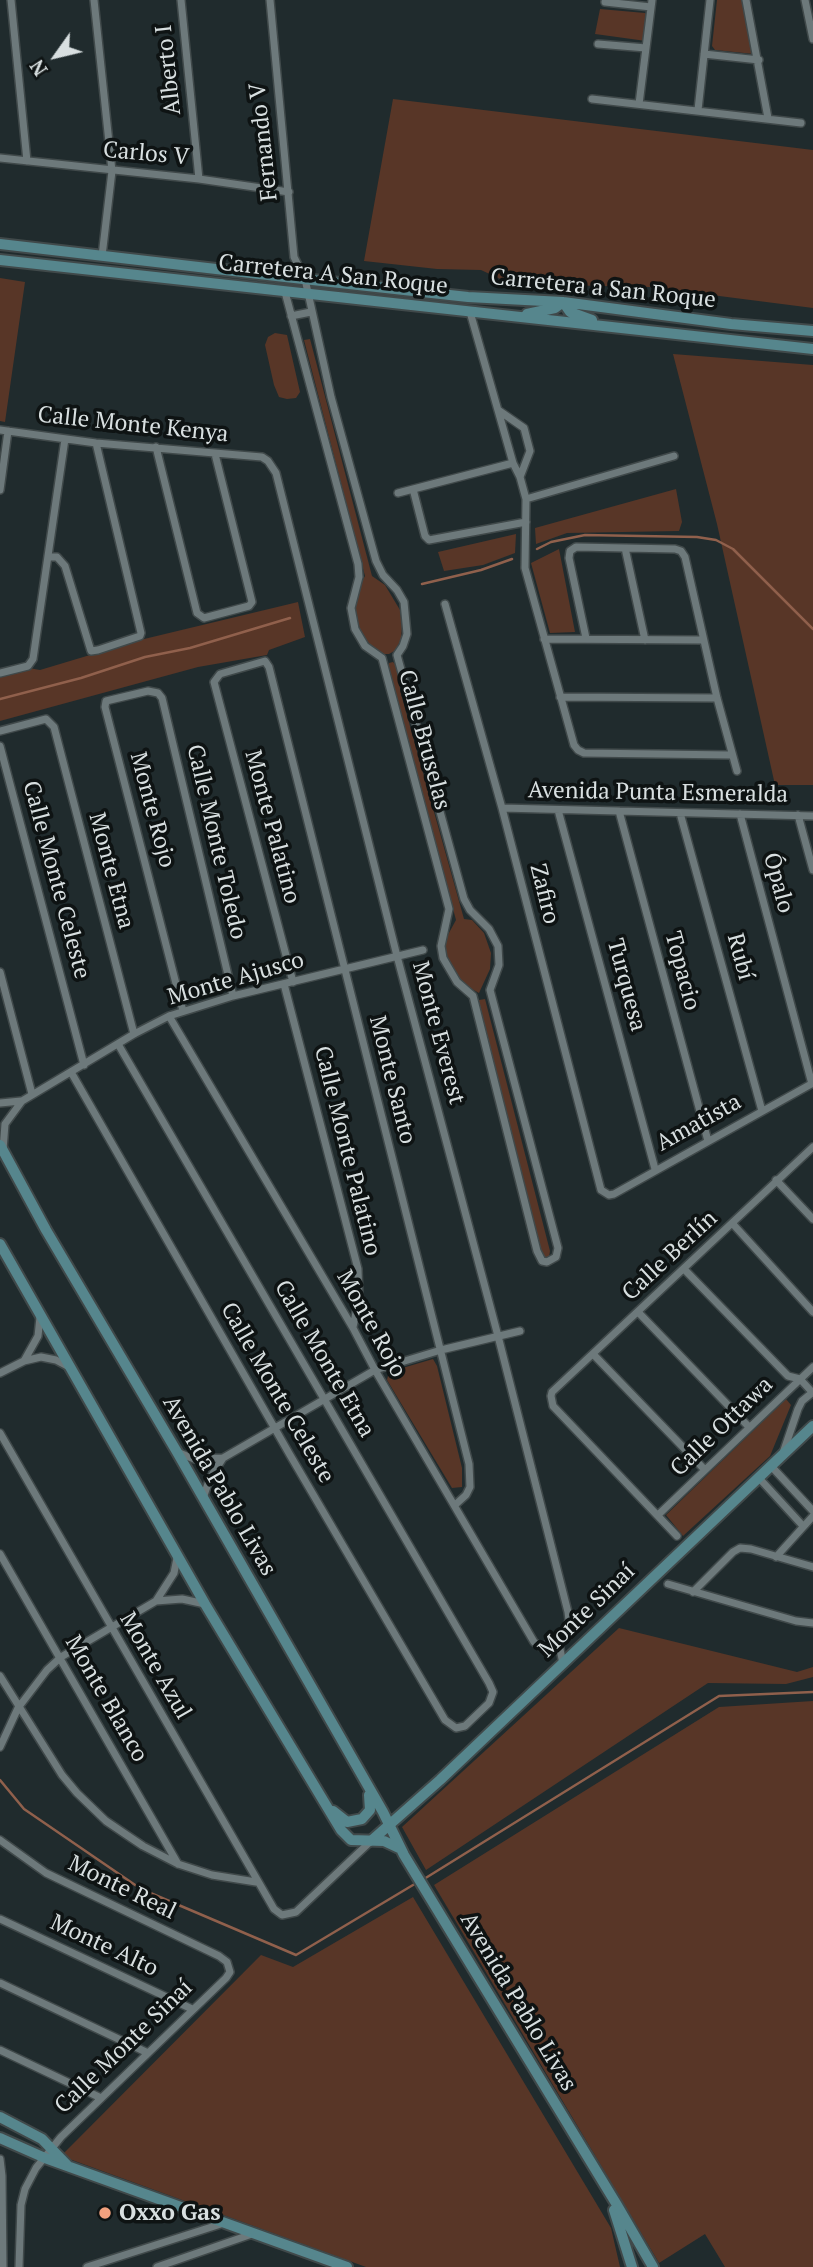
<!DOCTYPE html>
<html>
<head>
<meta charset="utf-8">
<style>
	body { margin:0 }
	#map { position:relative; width:813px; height:2267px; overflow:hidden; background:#202b2d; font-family:"PT Serif",serif }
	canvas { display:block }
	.north { position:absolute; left:21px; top:21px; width:70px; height:70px; -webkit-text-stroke:5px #0e1313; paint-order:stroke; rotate:236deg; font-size:19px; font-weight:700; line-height:28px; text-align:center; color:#d8dfe0 }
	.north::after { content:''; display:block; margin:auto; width:24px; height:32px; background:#d8dfe0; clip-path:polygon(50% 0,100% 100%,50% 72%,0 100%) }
</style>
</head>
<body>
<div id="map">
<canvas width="813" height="2267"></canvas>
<div class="north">N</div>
</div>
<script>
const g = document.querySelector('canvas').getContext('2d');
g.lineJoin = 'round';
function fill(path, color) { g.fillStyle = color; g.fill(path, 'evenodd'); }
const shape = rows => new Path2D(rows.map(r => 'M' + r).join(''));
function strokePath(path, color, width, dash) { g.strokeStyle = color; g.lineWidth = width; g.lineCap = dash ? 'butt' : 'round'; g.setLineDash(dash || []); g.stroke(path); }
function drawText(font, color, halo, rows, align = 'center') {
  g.font = font + ' "PT Serif",serif'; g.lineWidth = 7; g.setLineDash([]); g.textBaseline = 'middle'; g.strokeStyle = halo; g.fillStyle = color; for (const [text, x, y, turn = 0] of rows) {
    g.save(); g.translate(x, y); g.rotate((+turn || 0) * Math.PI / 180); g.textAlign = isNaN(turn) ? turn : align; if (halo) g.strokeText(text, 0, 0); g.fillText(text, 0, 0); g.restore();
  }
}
fill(shape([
	[717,0,744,0,754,54,715,50,712,46],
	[600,9,645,13,649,16,646,41,595,34],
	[393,99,813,150,813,308,649,287,511,284,481,270,437,269,364,261],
	[0,278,25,282,5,422,0,421],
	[275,333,287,335,300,392,296,398,287,399,279,397,274,385,265,345,268,337],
	[310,339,372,576,385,585,400,610,402,626,401,639,396,650,389,654,383,654,372,648,361,632,355,614,358,588,365,576,304,340],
	[673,354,813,365,813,785,775,785,717,524],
	[676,489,682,522,679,531,567,533,536,544,535,528],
	[516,534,515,553,483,565,444,571,438,552],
	[559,549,575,632,550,633,531,563],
	[298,602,305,637,269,650,267,655,198,667,0,721,0,676,29,668,40,670,140,640],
	[393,662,396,665,401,694,464,919,472,920,484,933,491,953,490,969,479,993,461,983,446,959,444,942,456,920,388,667,389,663],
	[485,999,550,1251,549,1257,543,1258,540,1253,479,1005,479,1000],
	[433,1359,437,1366,462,1468,462,1487,452,1488,387,1380,389,1372],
	[786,1399,791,1405,770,1456,683,1536,666,1515],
	[619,1628,797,1672,813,1667,813,1677,786,1684,708,1683,426,1870,402,1827],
	[813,1701,813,2267,725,2267,705,2234,659,2263,434,1885,719,1707],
	[413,1897,611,2228,620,2267,366,2267,61,2156,261,1955,293,1967]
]), '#583627');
strokePath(shape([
	[537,549,551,542,585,535,697,537,716,540,733,549,813,629],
	[422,584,481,570,512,559],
	[0,699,81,678,145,657,190,648,290,618],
	[0,1780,24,1809,141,1889,296,1955,418,1882],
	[424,1879,719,1696,813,1692]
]), '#90604c', 2.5);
const street = shape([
	[11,0,27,161],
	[94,0,112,171,102,256],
	[181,0,199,179],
	[270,0,294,257,305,279,331,397,376,561,383,575,397,590,404,602,407,634,403,646,397,655,464,899,470,910,489,929,498,946,499,965,490,990,558,1248,556,1257,547,1262,542,1261,537,1251,473,996,457,982,443,958,441,946,449,909,382,658,365,646,355,629,351,608,359,577,358,564,285,292],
	[746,0,768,118],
	[805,0,813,39],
	[605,2,651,7],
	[598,44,646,48],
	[704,54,759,60],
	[592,99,801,123],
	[639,104,652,0],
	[698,110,710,0],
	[0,158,199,179,289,192],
	[470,312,513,463,520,477,526,499,525,568,574,745,578,750,584,753,731,755],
	[291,316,311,312],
	[498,410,524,428,530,451,520,477],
	[0,430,96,443,262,457,268,461,276,473,397,956,498,1336,568,1612,569,1620,567,1628,554,1642,541,1647,534,1642,375,1370,353,1328,169,1016],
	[156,447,197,613,204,618,249,606,252,602,215,454],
	[413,489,425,536,429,540,526,522],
	[0,490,8,431],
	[398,493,513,463],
	[526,499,674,456],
	[625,548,645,640],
	[48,557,57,557,65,566,91,651,98,650,140,636,141,633,96,443],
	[445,604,502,808,601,1190,609,1195,614,1194,813,1083],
	[586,638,569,558,570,551,576,547,675,549,681,551,685,557,717,698,737,771],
	[544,639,703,640],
	[0,673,28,666,33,659,65,439],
	[560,697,717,698],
	[0,731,46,719,54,727,134,1034],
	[0,746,84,1065],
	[502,808,813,816],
	[558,810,655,1169],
	[619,811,708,1141],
	[680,813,762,1111],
	[740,814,812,1084],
	[798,815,813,870],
	[0,972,32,1094],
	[293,982,214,682,220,674,265,661,269,667,469,1464,470,1487,466,1495,455,1505],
	[284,984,358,1269,359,1298,353,1327],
	[183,1011,105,707,106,701,148,691,158,693,162,698,233,996],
	[71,1072,290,1455,445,1720,456,1728,465,1726,489,1703,493,1692,489,1683,118,1044],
	[0,1103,21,1101],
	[3,1150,5,1124,22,1101,134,1034,169,1016,233,996,423,950],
	[776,1180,813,1219],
	[732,1223,813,1312],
	[684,1269,788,1376,800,1379,812,1392],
	[638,1312,749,1427],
	[593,1354,705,1470],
	[24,1361,38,1336,40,1317],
	[0,1373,24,1361,41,1357,56,1360,69,1367],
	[0,1433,274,1909,282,1915,296,1912,371,1841],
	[177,1452,194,1459,223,1458,375,1370,441,1350,520,1331],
	[783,1453,798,1409,802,1401,813,1392],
	[771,1466,813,1511],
	[759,1478,803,1526],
	[203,1498,210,1478,223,1458],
	[658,1515,813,1367],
	[677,1536,553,1406,551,1396,552,1392,813,1147],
	[0,1554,178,1864],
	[776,1557,813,1516],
	[668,1584,796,1621,813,1623],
	[693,1592,733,1552,740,1548,751,1549,813,1567],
	[156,1601,182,1599,205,1604],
	[558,1639,563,1664],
	[0,1676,62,1775,77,1793,106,1821,143,1846,178,1864,212,1875,256,1882],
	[0,1747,18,1708,47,1670,61,1657,156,1601,174,1573,177,1558],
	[0,1840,46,1873,219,1956,227,1962,230,1972,226,1978,61,2137,36,2168,25,2189,21,2205,19,2267],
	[0,1919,192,2009],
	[0,1983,148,2053],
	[0,2050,101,2098],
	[0,2159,2,2176,3,2267],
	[87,2267,224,2223],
	[157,2267,252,2234]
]);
const secondary = shape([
	[0,244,285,277,468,297,563,302,731,324,813,331],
	[0,260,813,349],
	[527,314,555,308,563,302,570,312,592,320],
	[0,1145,46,1230,177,1452,383,1812,404,1855,617,2205,653,2267],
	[0,1244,205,1604,341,1830,351,1840,384,1841,399,1848],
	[333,1811,347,1822,362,1819,370,1810,369,1795],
	[371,1841,440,1780,813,1426],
	[0,2117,42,2139,67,2165],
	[0,2138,45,2158,347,2267],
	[614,2210,632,2267]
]);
strokePath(street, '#40494a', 10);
strokePath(secondary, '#40494a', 14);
strokePath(street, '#6d797b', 7);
strokePath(secondary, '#56868d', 10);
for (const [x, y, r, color] of [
	[105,2213,7,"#f2a17e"]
]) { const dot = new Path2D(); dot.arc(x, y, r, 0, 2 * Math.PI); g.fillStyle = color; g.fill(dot); strokePath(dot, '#0e1313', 2.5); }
drawText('23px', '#d8dfe0', '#0e1313', [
	["Alberto I",169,70,-96],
	["Fernando V",264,142,-96],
	["Carlos V",146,154,5],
	["Carretera A San Roque",333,275,6],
	["Carretera a San Roque",603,289,6],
	["Calle Monte Kenya",133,425,6],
	["Calle Bruselas",424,740,75],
	["Avenida Punta Esmeralda",658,793,1],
	["Monte Rojo",152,810,75],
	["Monte Palatino",272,827,75],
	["Calle Monte Toledo",216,842,77],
	["Monte Etna",111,871,75],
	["Calle Monte Celeste",56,880,75],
	["Ópalo",778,883,75],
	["Zafiro",544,894,76],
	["Rubí",740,957,75],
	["Topacio",682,971,75],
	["Monte Ajusco",236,979,-16],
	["Turquesa",626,985,75],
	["Monte Everest",438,1033,75],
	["Monte Santo",392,1080,76],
	["Amatista",699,1123,-29],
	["Calle Monte Palatino",347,1151,76],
	["Calle Berlín",670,1256,-43],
	["Monte Rojo",371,1324,61],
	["Calle Monte Etna",324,1359,60],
	["Calle Monte Celeste",277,1393,60],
	["Calle Ottawa",722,1427,-44],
	["Avenida Pablo Livas",219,1486,60],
	["Monte Sinaí",587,1611,-44],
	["Monte Azul",155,1666,60],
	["Monte Blanco",106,1699,60],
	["Monte Real",122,1888,26],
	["Monte Alto",104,1946,25],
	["Avenida Pablo Livas",518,2002,59],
	["Calle Monte Sinaí",124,2047,-44]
]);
drawText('bold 23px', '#d8dfe0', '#0e1313', [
	["Oxxo Gas",119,2213]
], 'left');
</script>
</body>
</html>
